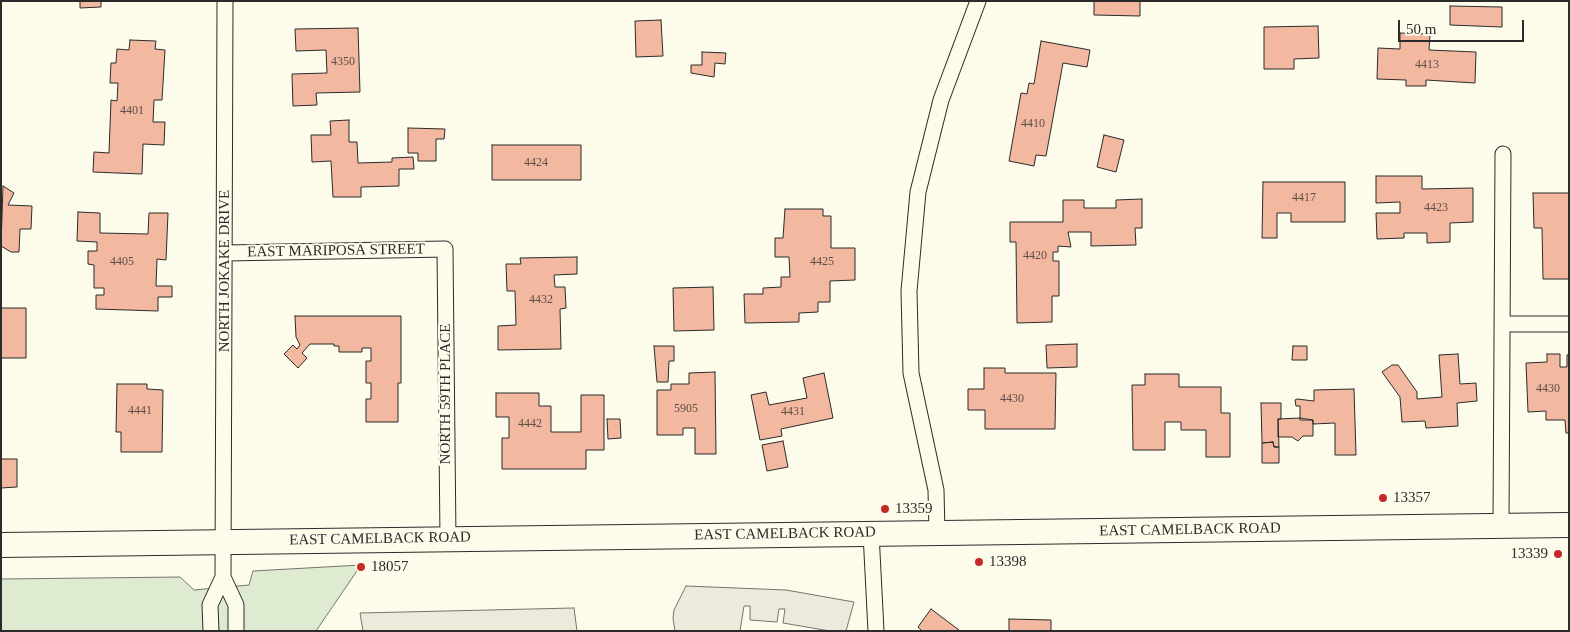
<!DOCTYPE html>
<html>
<head>
<meta charset="utf-8">
<style>
	body { margin:0 }
	#map { position:relative; width:1570px; height:632px; overflow:hidden; background:#fdfbea; font-family:Georgia,serif }
	canvas { display:block }
	.frame { position:absolute; inset:0; border:2px solid #2b2b2b; pointer-events:none }
	.scale { position:absolute; left:1398px; top:20px; width:126px; height:22px; box-sizing:border-box; border:2px solid #2b2b2b; border-top:0; padding-left:6px; font-size:15px; line-height:18px; white-space:nowrap; color:#2b2b2b; -webkit-text-stroke:4px #fdfbea; paint-order:stroke }
</style>
</head>
<body>
<div id="map">
<canvas width="1570" height="632"></canvas>
<div class="frame"></div>
<div class="scale">50 m</div>
</div>
<script>
const g = document.querySelector('canvas').getContext('2d');
g.lineJoin = 'round';
function fill(path, color) { g.fillStyle = color; g.fill(path, 'evenodd'); }
const shape = rows => new Path2D(rows.map(r => 'M' + r).join(''));
function strokePath(path, color, width, dash) { g.strokeStyle = color; g.lineWidth = width; g.lineCap = dash ? 'butt' : 'round'; g.setLineDash(dash || []); g.stroke(path); }
function drawText(font, color, halo, rows, align = 'center') {
  g.font = font + ' Georgia,serif'; g.lineWidth = 4; g.setLineDash([]); g.textBaseline = 'middle'; g.strokeStyle = halo; g.fillStyle = color; for (const [text, x, y, turn = 0] of rows) {
    g.save(); g.translate(x, y); g.rotate((+turn || 0) * Math.PI / 180); g.textAlign = isNaN(turn) ? turn : align; if (halo) g.strokeText(text, 0, 0); g.fillText(text, 0, 0); g.restore();
  }
}
const green = shape([
	[361,565,316,631,1,631,1,579,180,577,194,590,249,585,253,571,361,565]
]);
fill(green, '#deebd1');
strokePath(green, '#74746e', 1);
const parking = shape([
	[686,586,786,590,854,602,846,631,830,631,783,623,785,609,779,609,777,622,750,620,750,606,744,606,740,631,675,631,673,618,674,610,686,586],
	[574,608,577,631,363,631,360,613,574,608]
]);
fill(parking, '#eceadb');
strokePath(parking, '#74746e', 1);
const building = shape([
	[80,1,101,1,101,7,80,8,80,1],
	[1094,1,1140,1,1140,16,1094,15,1094,1],
	[1450,6,1502,7,1502,27,1450,25,1450,6],
	[661,20,663,56,636,57,635,21,661,20],
	[1318,26,1319,58,1294,59,1294,69,1264,69,1264,27,1318,26],
	[358,28,360,92,316,93,317,105,293,106,292,74,327,73,326,50,296,51,295,29,358,28],
	[1400,33,1430,34,1429,50,1476,52,1475,83,1426,80,1426,86,1406,86,1406,80,1377,79,1378,48,1400,49,1400,33],
	[130,40,156,41,155,49,165,50,162,100,154,100,153,122,165,122,164,145,143,144,142,174,93,172,94,152,109,153,111,100,117,101,118,83,110,83,111,63,116,63,117,49,129,50,130,40],
	[1041,41,1090,50,1087,67,1063,63,1046,156,1036,155,1034,166,1009,161,1021,93,1027,94,1029,83,1034,84,1041,41],
	[702,52,726,53,725,64,715,63,714,77,691,73,691,65,702,65,702,52],
	[349,120,349,142,357,142,358,163,392,162,392,158,413,157,414,169,399,169,399,186,361,187,361,197,333,197,331,161,312,162,311,135,331,135,330,121,349,120],
	[408,128,445,129,444,139,436,139,436,161,418,161,418,153,408,153,408,128],
	[1104,135,1124,140,1116,172,1097,167,1104,135],
	[492,145,581,145,581,180,492,180,492,145],
	[1376,176,1422,176,1422,189,1473,188,1473,222,1450,223,1450,242,1427,243,1427,233,1404,233,1404,238,1377,239,1376,213,1400,213,1400,202,1376,203,1376,176],
	[1263,182,1345,182,1345,222,1291,222,1291,213,1277,213,1277,238,1262,238,1263,182],
	[3,186,14,193,8,205,32,206,31,229,20,229,19,252,11,252,1,246,3,186],
	[1533,193,1569,193,1569,279,1543,279,1542,228,1534,228,1533,193],
	[1142,199,1142,228,1135,228,1136,245,1091,246,1091,232,1068,232,1071,247,1058,246,1058,252,1053,252,1053,261,1059,261,1059,296,1052,296,1052,322,1017,323,1016,242,1010,242,1010,222,1063,222,1063,200,1084,200,1084,208,1116,208,1116,200,1142,199],
	[785,209,823,209,823,216,831,216,831,248,855,248,855,280,830,281,830,302,818,302,818,312,799,313,799,322,745,323,744,294,763,294,763,288,781,287,781,277,790,277,789,257,775,257,775,238,783,238,785,209],
	[78,212,100,213,100,233,148,234,149,213,168,213,166,260,157,259,156,286,172,286,172,297,158,297,158,311,96,309,96,295,104,295,104,288,94,288,94,265,88,264,88,251,97,251,97,242,77,241,78,212],
	[577,257,577,274,554,275,555,287,565,287,566,308,560,309,561,349,498,350,498,326,516,325,515,291,507,291,506,264,521,264,520,258,577,257],
	[713,287,714,330,674,331,673,288,713,287],
	[1,308,26,308,26,358,1,358,1,308],
	[295,316,401,316,401,383,398,383,398,422,366,422,366,399,371,399,371,383,366,383,366,361,371,361,371,348,362,348,362,352,339,352,339,346,334,346,334,344,310,344,302,353,307,358,298,368,284,354,293,345,297,349,300,345,296,337,295,316],
	[1077,344,1077,367,1047,368,1046,345,1077,344],
	[654,346,674,346,674,361,669,361,668,382,657,382,654,346],
	[1293,346,1307,346,1307,360,1292,360,1293,346],
	[1458,354,1460,384,1476,383,1477,401,1457,403,1458,426,1426,428,1425,421,1402,422,1400,397,1382,372,1392,365,1398,365,1417,392,1417,399,1442,397,1439,355,1458,354],
	[1547,354,1560,354,1560,367,1567,367,1567,355,1569,354,1569,433,1566,433,1565,420,1546,420,1546,411,1528,412,1526,363,1547,362,1547,354],
	[984,368,1005,368,1005,373,1056,373,1055,429,985,429,985,410,968,410,968,389,984,389,984,368],
	[715,372,716,454,695,454,695,428,683,428,683,435,657,435,657,390,671,390,671,384,689,384,689,373,715,372],
	[824,373,833,418,781,429,782,436,760,440,751,395,766,392,769,405,807,398,803,378,824,373],
	[1145,374,1179,374,1179,387,1221,387,1221,413,1230,413,1230,457,1206,457,1206,430,1181,430,1181,422,1165,422,1165,450,1133,450,1132,385,1145,385,1145,374],
	[117,384,147,384,147,389,163,390,162,452,121,452,121,432,116,432,117,384],
	[1354,389,1356,455,1335,455,1335,423,1313,424,1313,420,1300,420,1300,406,1296,406,1295,400,1297,399,1314,401,1314,390,1354,389],
	[496,393,539,393,539,406,551,406,551,432,581,432,581,395,604,395,604,450,586,450,586,469,502,469,502,438,509,438,509,417,496,417,496,393],
	[1261,403,1281,403,1281,419,1278,419,1279,447,1274,447,1273,442,1262,443,1261,403],
	[1300,418,1313,420,1313,436,1303,436,1298,441,1292,437,1278,437,1278,419,1300,418],
	[607,419,620,419,621,438,608,439,607,419],
	[783,441,788,467,767,471,762,445,783,441],
	[1273,442,1274,447,1279,447,1279,463,1262,463,1262,443,1273,442],
	[1,459,17,459,17,487,1,488,1,459],
	[931,609,959,630,959,631,922,631,918,627,931,609],
	[1009,619,1051,620,1051,631,1009,631,1009,619]
]);
fill(building, '#f2b8a0');
strokePath(building, '#2b2b2b', 1);
const minor = shape([
	[226,253,445,249,448,539],
	[1502,324,1569,324],
	[1501,526,1503,154],
	[871,533,876,631],
	[937,533,936,490,911,373,909,291,918,192,941,100,978,1],
	[223,577,236,605,236,631],
	[211,631,210,605,223,577,225,1]
]);
const primary = shape([
	[1,545,1569,525]
]);
strokePath(minor, '#2b2b2b', 17);
strokePath(primary, '#2b2b2b', 26);
strokePath(minor, '#fdfbea', 15);
strokePath(primary, '#fdfbea', 24);
for (const [x, y, r, color] of [
	[1383,498,5,"#c62828"],
	[885,509,5,"#c62828"],
	[1558,554,5,"#c62828"],
	[979,562,5,"#c62828"],
	[361,567,5,"#c62828"]
]) { const dot = new Path2D(); dot.arc(x, y, r, 0, 2 * Math.PI); g.fillStyle = color; g.fill(dot); strokePath(dot, '#fdfbea', 2); }
drawText('12px', '#5d4e48', null, [
	["4350",343,62],
	["4413",1427,65],
	["4401",132,111],
	["4410",1033,124],
	["4424",536,163],
	["4417",1304,198],
	["4423",1436,208],
	["4420",1035,256],
	["4405",122,262],
	["4425",822,262],
	["4432",541,300],
	["4430",1548,389],
	["4430",1012,399],
	["5905",686,409],
	["4441",140,411],
	["4431",793,412],
	["4442",530,424]
]);
drawText('15px', '#2b2b2b', '#fdfbea', [
	["EAST MARIPOSA STREET",336,251,-1],
	["NORTH JOKAKE DRIVE",225,271,-90],
	["NORTH 59TH PLACE",446,394,-90],
	["EAST CAMELBACK ROAD",1190,530,-1],
	["EAST CAMELBACK ROAD",785,534,-1],
	["EAST CAMELBACK ROAD",380,539,-1]
]);
drawText('15px', '#2b2b2b', '#fdfbea', [
	["13357",1393,498],
	["13359",895,509],
	["13339",1548,554,"right"],
	["13398",989,562],
	["18057",371,567]
], 'left');
</script>
</body>
</html>
